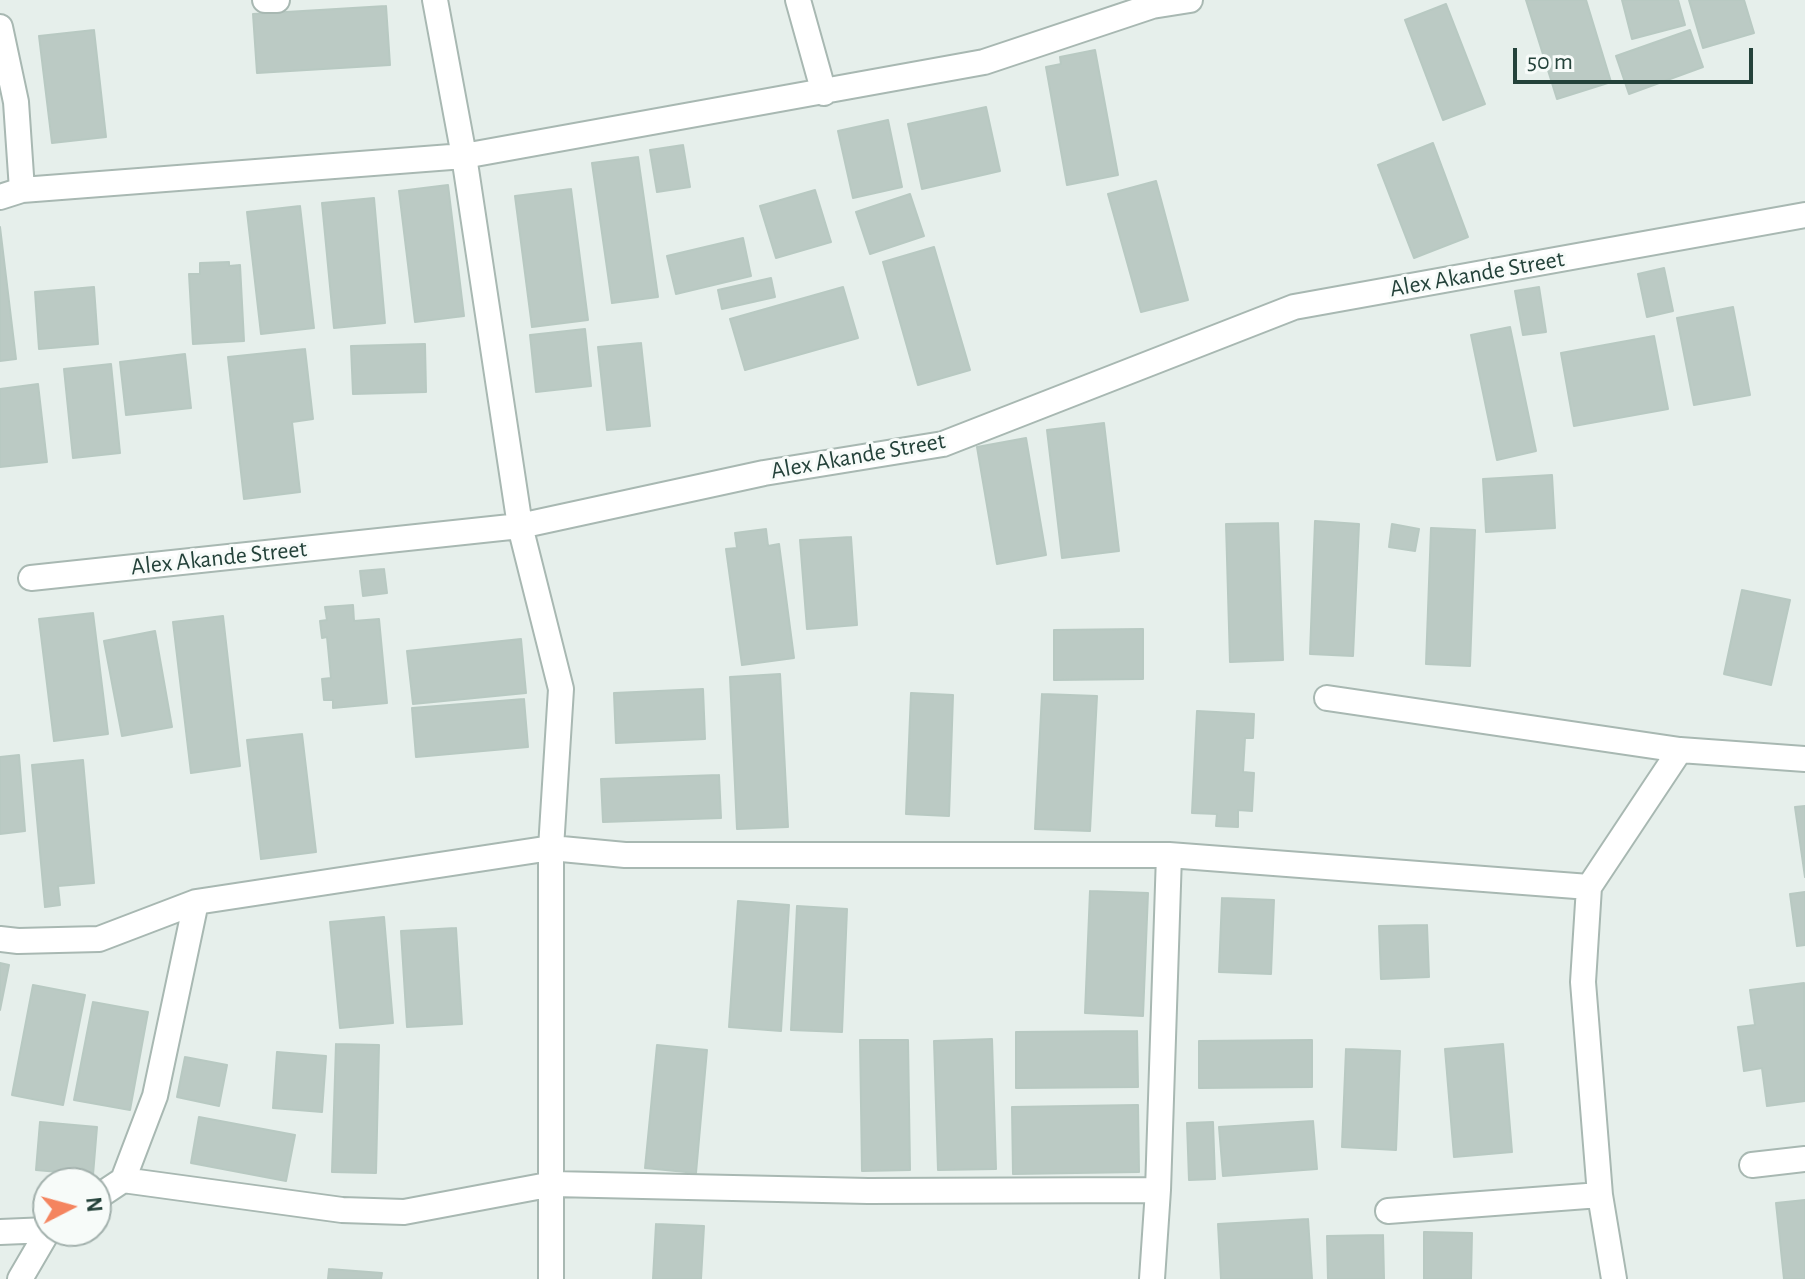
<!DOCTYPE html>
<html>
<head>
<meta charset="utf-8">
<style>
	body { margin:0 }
	#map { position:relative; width:1805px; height:1279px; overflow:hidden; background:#e6efeb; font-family:"Alegreya Sans",sans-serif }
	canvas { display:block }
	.north { position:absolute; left:32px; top:1167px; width:80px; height:80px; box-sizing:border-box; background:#f7fbf9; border:2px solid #a3b1ad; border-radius:50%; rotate:84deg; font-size:22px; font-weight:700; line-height:32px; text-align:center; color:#24423a }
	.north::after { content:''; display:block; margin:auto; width:28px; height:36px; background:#f4845f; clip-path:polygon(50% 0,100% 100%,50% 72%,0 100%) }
	.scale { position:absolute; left:1513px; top:48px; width:240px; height:36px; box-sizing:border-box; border:4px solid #24423a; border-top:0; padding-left:10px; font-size:24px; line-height:28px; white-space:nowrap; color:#24423a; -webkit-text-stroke:6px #f7fbf9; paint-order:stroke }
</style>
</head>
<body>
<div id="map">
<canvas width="1805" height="1279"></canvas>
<div class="north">N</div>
<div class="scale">50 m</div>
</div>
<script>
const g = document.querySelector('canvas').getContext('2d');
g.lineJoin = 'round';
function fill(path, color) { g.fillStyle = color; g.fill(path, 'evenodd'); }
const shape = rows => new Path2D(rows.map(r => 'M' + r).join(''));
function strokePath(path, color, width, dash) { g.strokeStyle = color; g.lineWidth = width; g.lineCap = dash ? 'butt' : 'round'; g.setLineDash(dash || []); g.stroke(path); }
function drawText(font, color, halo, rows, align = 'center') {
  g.font = font + ' "Alegreya Sans",sans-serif'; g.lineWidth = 6; g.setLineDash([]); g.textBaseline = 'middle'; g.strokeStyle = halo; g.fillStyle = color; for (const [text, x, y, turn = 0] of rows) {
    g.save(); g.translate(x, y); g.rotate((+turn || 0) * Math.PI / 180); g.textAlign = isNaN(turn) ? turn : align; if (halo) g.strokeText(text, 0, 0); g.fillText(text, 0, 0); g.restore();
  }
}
const building = shape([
	[1526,0,1586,0,1611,82,1557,99,1526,0],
	[1622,0,1678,0,1685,25,1632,39,1622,0],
	[1689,0,1744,0,1754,33,1703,48,1689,0],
	[1446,4,1485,104,1443,120,1405,20,1446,4],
	[386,6,390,65,257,73,253,14,386,6],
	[94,30,106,137,52,143,39,36,94,30],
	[1690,30,1703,67,1629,94,1616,56,1690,30],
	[1095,50,1118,175,1067,185,1046,67,1061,64,1060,57,1095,50],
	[986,107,1000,171,922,189,908,124,986,107],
	[888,120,902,187,853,198,838,131,888,120],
	[1433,143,1468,237,1414,258,1378,165,1433,143],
	[683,145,690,187,657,192,650,150,683,145],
	[638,157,658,297,612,303,592,163,638,157],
	[1156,181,1188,300,1141,312,1108,194,1156,181],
	[448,185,464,316,415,322,399,191,448,185],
	[571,189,588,320,532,327,515,196,571,189],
	[815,190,831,242,776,258,760,206,815,190],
	[910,194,924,236,870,254,856,212,910,194],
	[374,198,385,323,334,328,322,203,374,198],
	[300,206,314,328,261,334,247,212,300,206],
	[0,227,16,359,0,361,0,227],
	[743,238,751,276,676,294,667,256,743,238],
	[934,247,970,370,918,385,883,262,934,247],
	[229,262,229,266,240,265,244,341,193,344,189,274,200,274,200,263,229,262],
	[1664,268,1673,311,1647,317,1638,274,1664,268],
	[771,278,775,297,722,309,718,290,771,278],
	[94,287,98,344,39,349,35,292,94,287],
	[843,287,858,338,745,370,730,319,843,287],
	[1539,287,1546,332,1523,335,1515,291,1539,287],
	[1733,307,1750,395,1694,405,1677,318,1733,307],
	[1510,327,1536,451,1497,460,1471,335,1510,327],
	[585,329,591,386,536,392,530,335,585,329],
	[1654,336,1668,409,1574,426,1561,353,1654,336],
	[641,343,650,426,607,430,598,347,641,343],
	[425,344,426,392,353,394,351,346,425,344],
	[305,349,313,419,292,422,300,492,244,499,228,357,305,349],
	[185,354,191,408,126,415,120,362,185,354],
	[111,364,120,453,73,458,64,369,111,364],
	[38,384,47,462,0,467,0,389,38,384],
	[1104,423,1119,551,1062,558,1047,430,1104,423],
	[1026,438,1046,555,997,564,977,447,1026,438],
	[1552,475,1555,528,1486,532,1483,479,1552,475],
	[1315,521,1359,524,1353,656,1310,654,1315,521],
	[1278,523,1283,660,1230,662,1226,524,1278,523],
	[1392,524,1419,529,1415,551,1389,547,1392,524],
	[1431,528,1475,530,1470,666,1426,664,1431,528],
	[766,529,768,546,779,544,794,658,742,665,726,549,737,548,735,533,766,529],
	[851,537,857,625,807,629,800,540,851,537],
	[384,569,387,593,363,596,360,571,384,569],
	[1742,590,1790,600,1771,685,1724,674,1742,590],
	[353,605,354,621,379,619,387,703,333,708,333,700,324,700,322,679,331,678,327,637,322,638,320,621,327,620,325,607,353,605],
	[93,613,108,734,54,741,39,619,93,613],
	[223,616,240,766,191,773,173,622,223,616],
	[1143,629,1143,679,1054,680,1054,630,1143,629],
	[155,631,172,727,122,736,104,641,155,631],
	[521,639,526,693,413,704,407,651,521,639],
	[780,674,788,827,737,829,730,677,780,674],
	[703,689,705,739,616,743,614,693,703,689],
	[911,693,953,695,949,816,906,814,911,693],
	[1042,694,1097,696,1090,831,1035,829,1042,694],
	[524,699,528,747,416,757,412,708,524,699],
	[1197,711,1254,714,1253,738,1245,738,1243,772,1254,773,1252,811,1238,810,1238,827,1216,826,1217,814,1192,813,1197,711],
	[302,734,316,852,261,859,247,740,302,734],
	[19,755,25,831,0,834,0,757,19,755],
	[83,760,94,883,58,886,60,905,45,907,32,765,83,760],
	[719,775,721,818,603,822,601,779,719,775],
	[1805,806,1805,877,1795,807,1805,806],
	[1090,891,1148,893,1143,1016,1085,1013,1090,891],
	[1805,892,1805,945,1797,946,1790,894,1805,892],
	[1222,898,1274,900,1271,974,1219,972,1222,898],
	[738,901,789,905,781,1031,729,1027,738,901],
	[797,906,847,909,842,1032,791,1030,797,906],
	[384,917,393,1023,340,1028,330,922,384,917],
	[1427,925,1429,977,1381,979,1379,926,1427,925],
	[456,928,462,1024,407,1027,401,931,456,928],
	[0,963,9,965,0,1010,0,963],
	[1804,983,1805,1101,1767,1106,1762,1068,1744,1071,1738,1027,1755,1025,1750,990,1804,983],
	[33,985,85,995,63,1105,12,1095,33,985],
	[93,1002,148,1012,130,1110,74,1100,93,1002],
	[1137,1031,1138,1087,1016,1088,1016,1032,1137,1031],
	[992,1039,996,1169,938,1170,934,1041,992,1039],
	[860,1040,908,1040,910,1170,862,1171,860,1040],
	[1312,1040,1312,1087,1199,1088,1199,1041,1312,1040],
	[336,1044,379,1045,376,1173,332,1172,336,1044],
	[1503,1044,1512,1152,1454,1157,1445,1049,1503,1044],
	[657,1045,707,1050,696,1173,645,1168,657,1045],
	[1346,1049,1400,1051,1396,1150,1342,1147,1346,1049],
	[277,1052,326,1056,322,1112,273,1108,277,1052],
	[185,1057,227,1065,219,1106,177,1097,185,1057],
	[1138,1105,1139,1172,1013,1174,1012,1107,1138,1105],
	[199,1117,295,1135,286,1181,191,1163,199,1117],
	[1313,1121,1317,1169,1223,1176,1219,1127,1313,1121],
	[40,1122,97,1127,93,1175,36,1170,40,1122],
	[1213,1122,1215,1179,1189,1180,1187,1123,1213,1122],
	[1805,1200,1805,1279,1784,1279,1776,1203,1805,1200],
	[1308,1219,1312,1279,1221,1279,1218,1224,1308,1219],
	[656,1224,704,1226,701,1279,653,1279,656,1224],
	[1424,1232,1472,1233,1471,1279,1424,1279,1424,1232],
	[1383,1235,1384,1279,1328,1279,1327,1236,1383,1235],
	[329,1269,382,1273,381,1279,328,1279,329,1269]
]);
fill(building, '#bbcac4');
strokePath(building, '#b8c9c2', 2);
const minor = shape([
	[265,0,277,0],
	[435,0,464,156,520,526,561,689,551,848,551,1279],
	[798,0,824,93],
	[0,27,16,102,22,190],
	[0,197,22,190,464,156,984,62,1152,6,1190,0],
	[31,578,520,526,764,473,943,444,1294,307,1805,215],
	[1327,698,1680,750,1805,759],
	[0,939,18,941,99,939,196,902,551,848,625,855,1169,855,1589,887],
	[1752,1165,1805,1159],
	[123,1180,342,1210,404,1212,553,1184,868,1191,1158,1190],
	[96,1198,123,1180,155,1096,196,902],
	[1388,1211,1600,1195],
	[0,1232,48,1230],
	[20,1279,48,1231],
	[1152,1279,1158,1190,1169,855],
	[1614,1279,1600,1195,1583,982,1589,887,1680,750]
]);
strokePath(minor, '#a8b8b2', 28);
strokePath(minor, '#fff', 24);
drawText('24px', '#24423a', '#f7fbf9', [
	["Alex Akande Street",1477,274,-10],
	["Alex Akande Street",858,456,-10],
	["Alex Akande Street",219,558,-6]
]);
</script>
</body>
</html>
